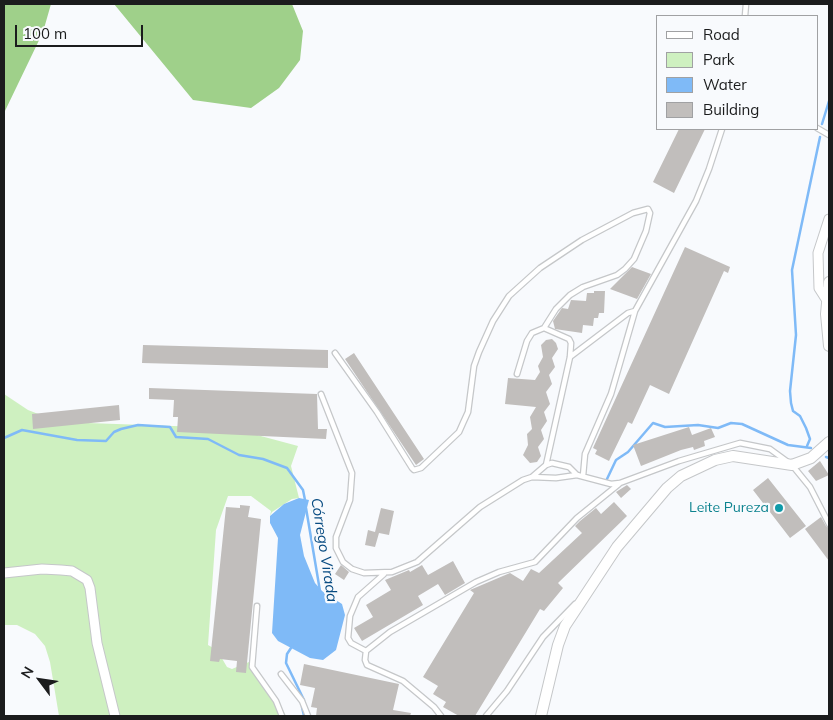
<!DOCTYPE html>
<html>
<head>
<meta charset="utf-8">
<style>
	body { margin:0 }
	#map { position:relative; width:833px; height:720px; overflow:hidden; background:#f8fafd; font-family:Mulish,sans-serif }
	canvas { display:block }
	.frame { position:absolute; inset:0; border:5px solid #1b1c1d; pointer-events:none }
	.legend { position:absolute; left:656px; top:15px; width:162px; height:115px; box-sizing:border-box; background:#f8fafd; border:1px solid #a0a1a3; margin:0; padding:6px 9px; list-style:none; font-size:15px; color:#1b1c1d }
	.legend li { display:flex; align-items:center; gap:10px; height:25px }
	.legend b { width:25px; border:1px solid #a0a1a3 }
	.north { position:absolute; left:15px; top:655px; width:50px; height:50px; -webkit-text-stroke:4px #f8fafd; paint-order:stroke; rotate:301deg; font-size:14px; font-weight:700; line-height:20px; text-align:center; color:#1b1c1d }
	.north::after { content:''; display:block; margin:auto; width:18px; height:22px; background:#1b1c1d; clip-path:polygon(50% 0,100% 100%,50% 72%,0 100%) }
	.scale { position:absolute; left:15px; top:25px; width:128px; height:22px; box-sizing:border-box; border:2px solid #1b1c1d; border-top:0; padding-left:6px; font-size:15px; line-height:18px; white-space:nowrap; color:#1b1c1d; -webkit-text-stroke:4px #f8fafd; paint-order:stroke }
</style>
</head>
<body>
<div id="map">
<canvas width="833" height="720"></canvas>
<div class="frame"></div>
<ul class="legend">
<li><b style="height:6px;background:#fff"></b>Road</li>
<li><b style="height:14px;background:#cef0c0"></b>Park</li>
<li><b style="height:14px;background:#7fbaf7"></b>Water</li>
<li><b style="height:14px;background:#c1bebc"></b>Building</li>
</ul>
<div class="north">N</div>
<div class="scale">100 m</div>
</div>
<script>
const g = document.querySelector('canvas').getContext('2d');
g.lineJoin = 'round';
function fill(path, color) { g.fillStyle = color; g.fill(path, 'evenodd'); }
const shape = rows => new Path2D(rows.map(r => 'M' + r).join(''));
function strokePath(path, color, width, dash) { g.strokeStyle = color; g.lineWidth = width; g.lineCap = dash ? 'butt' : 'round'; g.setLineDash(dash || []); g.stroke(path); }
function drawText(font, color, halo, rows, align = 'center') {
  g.font = font + ' Mulish,sans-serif'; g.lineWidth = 4.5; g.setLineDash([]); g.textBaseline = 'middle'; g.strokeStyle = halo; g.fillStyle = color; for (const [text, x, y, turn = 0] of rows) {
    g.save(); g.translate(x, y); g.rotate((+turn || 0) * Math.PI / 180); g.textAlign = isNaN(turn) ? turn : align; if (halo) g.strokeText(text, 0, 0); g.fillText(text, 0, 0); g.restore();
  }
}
fill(shape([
	[4,394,28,410,59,422,231,428,298,446,291,466,299,498,292,499,272,512,270,516,271,511,251,496,228,496,216,530,208,645,217,650,227,667,232,669,249,662,275,695,286,716,59,716,50,662,45,646,35,634,17,625,4,625]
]), '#cef0c0');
fill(shape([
	[4,4,51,4,43,32,4,113],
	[114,4,292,4,303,31,300,60,279,88,251,108,193,100]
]), '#9fd08a');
fill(shape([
	[299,498,309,500,300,535,304,556,315,583,322,591,342,604,345,615,336,650,323,660,310,658,278,641,272,633,278,538,270,523,270,516,284,504]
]), '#7fbaf7');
strokePath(shape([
	[822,124,829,101],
	[4,438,22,430,77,440,106,441,114,432,121,429,138,425,170,427,176,437,208,439,239,455,263,459,287,468,303,490,305,500],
	[807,446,810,439,806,428,800,416,793,411,791,403,790,391,796,335,792,270,820,137],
	[826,457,829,458],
	[607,479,616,460,628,452,653,423,665,427,698,425,718,428,731,423,742,424,788,445,811,448],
	[306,508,320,591],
	[293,645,287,654,286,663,304,700],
	[302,707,304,716]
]), '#7fbaf7', 2.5);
fill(shape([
	[679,129,705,129,674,193,653,182],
	[685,247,730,267,728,273,724,271,669,394,650,385,632,424,628,422,609,461,595,454,597,450,593,448],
	[632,267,651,274,637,299,610,289],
	[594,291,605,291,604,313,599,313,598,318,594,318,593,326,583,325,582,333,555,329,553,321,562,308,568,309,571,300,586,301,587,293,594,293],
	[552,339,556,343,558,349,552,358,555,367,549,375,552,384,546,392,550,404,544,412,547,421,541,430,544,439,538,447,541,456,537,462,530,463,523,455,528,445,527,434,532,429,530,417,536,407,505,404,508,378,535,380,540,372,538,366,543,357,541,345,546,340],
	[143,345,328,350,328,368,142,363],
	[354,353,424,459,416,465,345,359],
	[149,388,317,394,318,429,327,429,326,439,177,432,178,417,173,417,174,400,149,399],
	[119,405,120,420,33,429,32,414],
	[689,427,692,435,711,428,715,437,704,441,705,446,694,450,693,447,681,450,641,466,633,445],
	[820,461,829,475,816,481,808,471],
	[768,478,806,526,790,538,753,490],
	[627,485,631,489,621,498,616,492],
	[614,502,627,516,558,583,563,588,544,611,540,609,475,716,459,716,443,707,446,702,433,694,438,686,423,677,474,593,470,590,510,573,523,581,531,569,539,573,582,533,575,526,580,521,596,508,601,514],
	[240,505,250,506,248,517,261,519,246,673,236,672,237,661,220,659,219,662,210,661,226,507,240,508],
	[381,508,394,511,389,535,379,533,375,547,365,545,368,530,375,532],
	[821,517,826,526,829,528,829,561,805,529],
	[453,561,465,583,445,595,438,584,418,596,423,605,362,641,354,628,373,617,366,605,391,590,385,580,409,570,410,572,422,565,428,575],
	[341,565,349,572,344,580,335,574],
	[304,664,399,684,393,710,411,713,410,716,316,716,317,708,311,707,315,688,300,685]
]), '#c1bebc');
const service = shape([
	[745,16,746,4],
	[817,128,829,135],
	[335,353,377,412,412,468,414,470,421,468,459,432,463,423,468,412,474,366,479,352,493,321,509,296,540,268,582,240,633,213,648,209,650,213,646,231,634,259,625,269,617,275,583,287,570,295,556,309,544,328],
	[570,357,628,313,635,311],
	[517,374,527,341,532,333,544,328,569,339,571,343,570,357,546,465],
	[321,394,352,473,350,500,336,537,336,548,343,562,352,569,364,573,392,572,417,562,480,507,523,480,532,477,556,478,577,475,611,484,620,483,679,461,740,443,770,449,792,465,810,487,829,524],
	[583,476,585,454,611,394,635,311,696,201,709,169,722,129],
	[532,477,546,465,552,463,569,467,577,475],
	[257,606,252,667,276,701,282,716],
	[366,651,351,643,348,638,350,616,358,597,384,574],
	[281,674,302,701,308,716],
	[441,716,434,707,403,681,367,665,365,660,366,651,390,632,476,582,499,572,535,562,577,518,619,484],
	[486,716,507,691,543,637,575,604]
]);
const minor = shape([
	[826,299,819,288,818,253,829,219],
	[4,573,42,569,61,570,72,571,87,580,90,588,97,643,115,716]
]);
const tertiary = shape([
	[829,282,826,314,829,346],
	[541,716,558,645,565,626,617,547,667,488,681,476,715,460,733,456,792,465,811,458,829,442]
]);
strokePath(service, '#c5c7c9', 7);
strokePath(minor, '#c5c7c9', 11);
strokePath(tertiary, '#c5c7c9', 12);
strokePath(service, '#fff', 4.5);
strokePath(minor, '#fff', 9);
strokePath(tertiary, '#fff', 10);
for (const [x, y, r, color] of [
	[779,508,5,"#0f9aa8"]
]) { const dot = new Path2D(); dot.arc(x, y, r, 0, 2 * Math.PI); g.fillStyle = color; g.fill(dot); strokePath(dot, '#f8fafd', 2); }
drawText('14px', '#0d838f', '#f8fafd', [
	["Leite Pureza",769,508]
], 'right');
drawText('italic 15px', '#094c82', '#f8fafd', [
	["Córrego Virada",324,550,81]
]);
</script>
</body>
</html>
